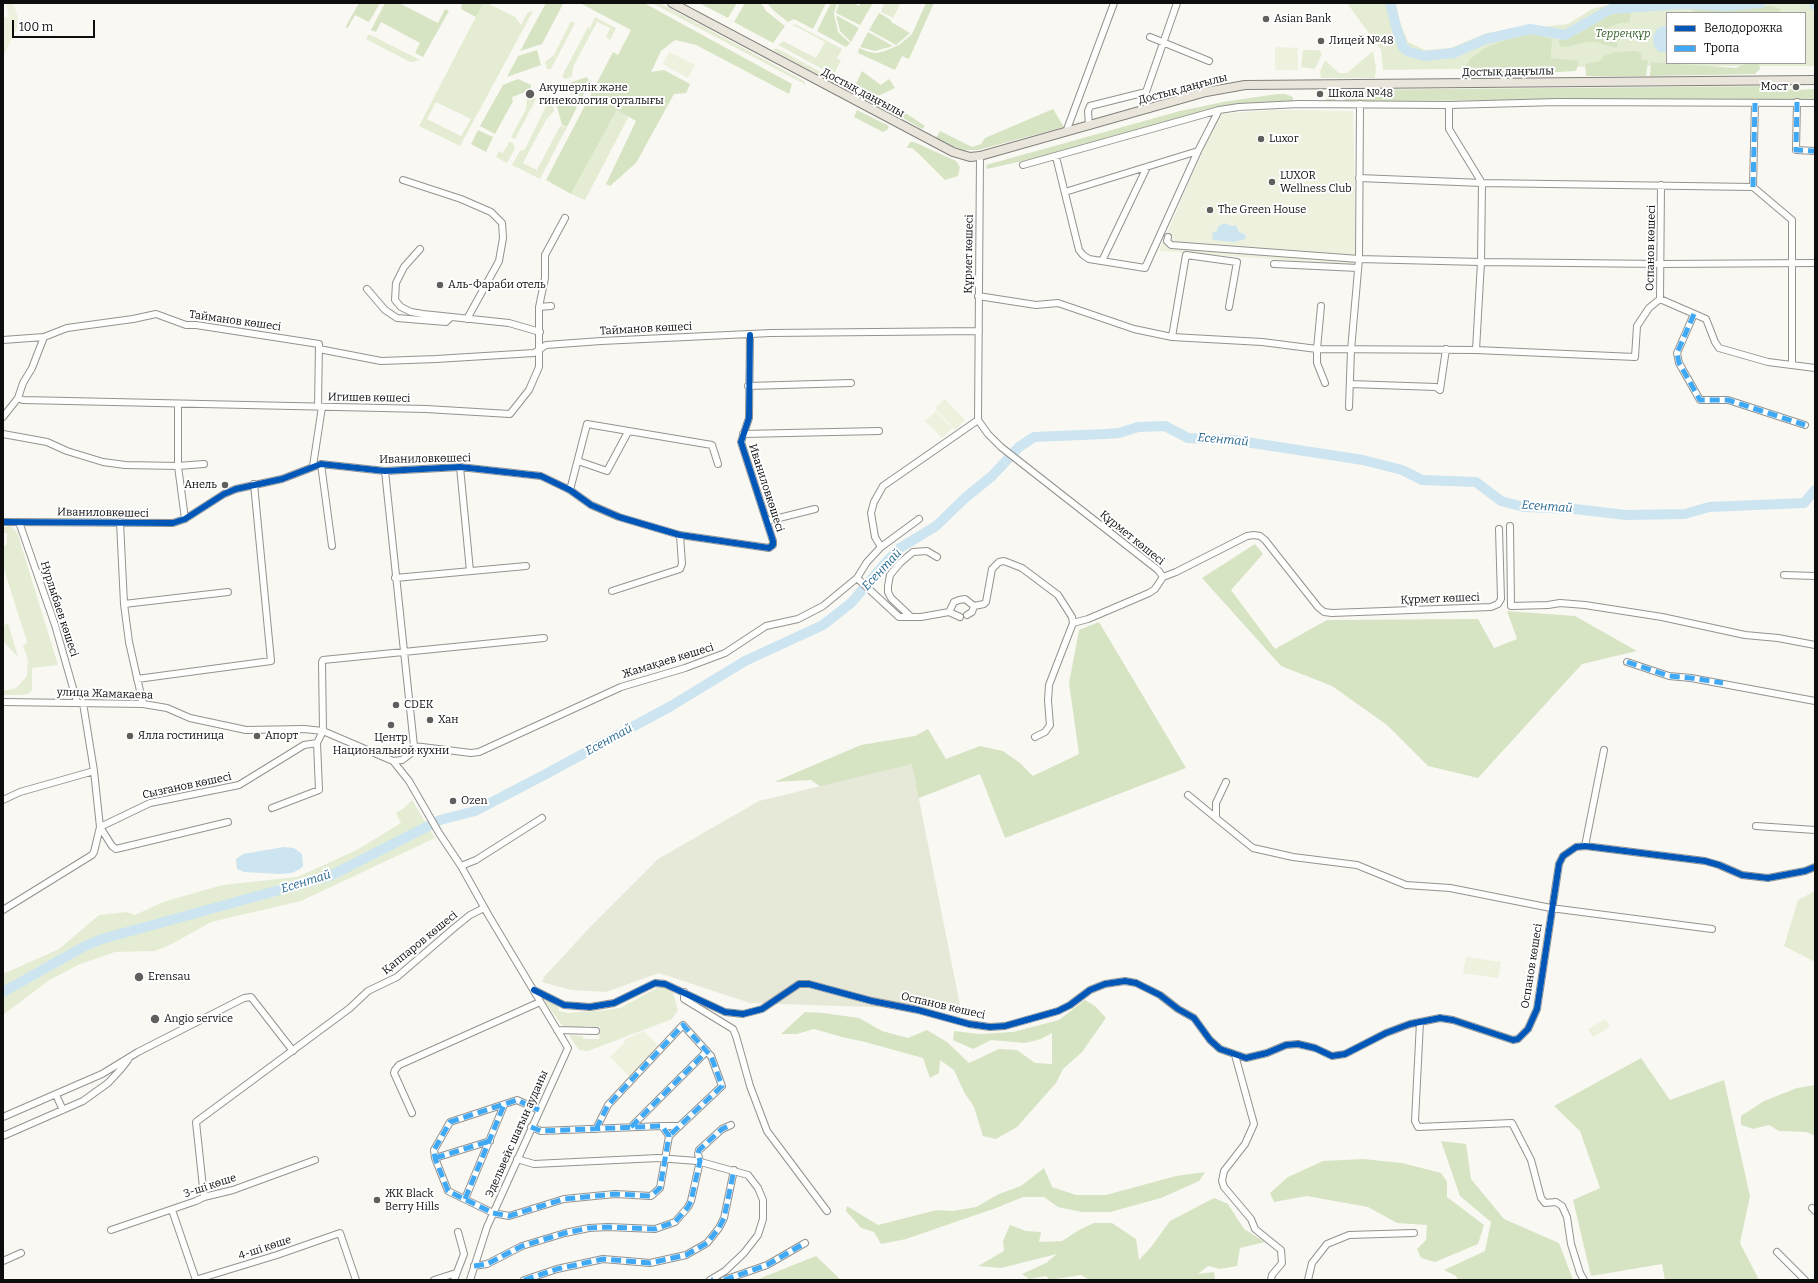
<!DOCTYPE html>
<html>
<head>
<meta charset="utf-8">
<style>
	body { margin:0 }
	#map { position:relative; width:1818px; height:1283px; overflow:hidden; background:#faf8f2; font-family:Bitter,serif }
	canvas { display:block }
	.frame { position:absolute; inset:0; border:4px solid #0d0d0d; pointer-events:none }
	.legend { position:absolute; left:1666px; top:12px; width:140px; height:52px; box-sizing:border-box; background:#fff; border:1px solid #9e9e9e; margin:0; padding:5px 7px; list-style:none; font-size:12px; color:#0d0d0d }
	.legend li { display:flex; align-items:center; gap:8px; height:20px }
	.legend b { width:20px; border:1px solid #9e9e9e }
	.scale { position:absolute; left:12px; top:20px; width:83px; height:18px; box-sizing:border-box; border:2px solid #0d0d0d; border-top:0; padding-left:5px; font-size:12px; line-height:14px; white-space:nowrap; color:#0d0d0d; -webkit-text-stroke:3px #fff; paint-order:stroke }
</style>
</head>
<body>
<div id="map">
<canvas width="1818" height="1283"></canvas>
<div class="frame"></div>
<ul class="legend">
<li><b style="height:5px;background:#0057b8"></b>Велодорожка</li>
<li><b style="height:5px;background:#3fa9f5"></b>Тропа</li>
</ul>
<div class="scale">100 m</div>
</div>
<script>
const g = document.querySelector('canvas').getContext('2d');
g.lineJoin = 'round';
function fill(path, color) { g.fillStyle = color; g.fill(path, 'evenodd'); }
const shape = rows => new Path2D(rows.map(r => 'M' + r).join(''));
function strokePath(path, color, width, dash) { g.strokeStyle = color; g.lineWidth = width; g.lineCap = dash ? 'butt' : 'round'; g.setLineDash(dash || []); g.stroke(path); }
function drawText(font, color, halo, rows, align = 'center') {
  g.font = font + ' Bitter,serif'; g.lineWidth = 4; g.setLineDash([]); g.textBaseline = 'middle'; g.strokeStyle = halo; g.fillStyle = color; for (const [text, x, y, turn = 0] of rows) {
    g.save(); g.translate(x, y); g.rotate((+turn || 0) * Math.PI / 180); g.textAlign = isNaN(turn) ? turn : align; if (halo) g.strokeText(text, 0, 0); g.fillText(text, 0, 0); g.restore();
  }
}
fill(shape([
	[483,3,487,3,515,17,521,25,528,12,533,11,460,146,419,126],
	[436,102,471,119,461,136,427,119],
	[652,3,660,3,804,81,806,85],
	[884,3,900,4,893,18,881,12],
	[1347,3,1396,3,1400,22,1408,42,1425,50,1450,48,1487,33,1568,24,1592,9,1617,3,1809,3,1813,6,1815,29,1815,66,1637,66,1383,70,1381,50],
	[1667,13,1805,13,1805,63,1667,63],
	[595,17,616,28,610,40,606,37,610,28,597,22,573,67,572,77,565,79,562,76,588,27,590,28],
	[571,21,575,23,551,69,547,69,545,62,554,55],
	[795,24,842,49,837,58,841,61,833,75,778,45,783,41,816,58,825,42,795,26,791,27],
	[369,34,420,60,412,62,408,61,366,39],
	[776,48,838,81,836,85,773,50],
	[1303,50,1319,50,1322,54,1315,69,1301,67],
	[1373,51,1376,68,1375,78,1321,78,1320,72,1325,60,1339,73,1347,73],
	[533,95,536,99,515,139,511,137,526,109,527,97],
	[547,104,552,104,554,111,546,120,523,163,537,170,560,126,567,127,540,179,512,165,520,151,525,149],
	[617,110,629,116,585,200,571,194],
	[509,142,513,143,515,149,507,163,496,157,499,151,503,153],
	[11,526,17,532,58,665,32,668,32,690,28,694,21,695,3,695,3,691,16,688,27,676,28,660,23,646,27,642,3,566,3,547,7,544,7,533,3,533,3,527],
	[8,623,18,657,3,641,3,626],
	[412,800,435,838,301,901,211,922,172,944,155,951,115,952,78,965,48,981,3,1015,3,974,59,949,99,915,127,912,135,915,163,902,222,885,297,877,357,850,401,823,396,813,404,808],
	[1815,891,1815,962,1784,946,1798,900],
	[664,987,673,992,678,1010,672,1019,588,1051,580,1050,576,1046,569,1035,583,1036,583,1039,599,1039,600,1027,584,1026,583,1029,564,1028,546,1003,546,999,557,1004,559,1011,568,1013,607,1010,620,1008,657,988]
]), '#e4edd4');
fill(shape([
	[359,3,380,3,369,22,355,15,347,29,346,26],
	[385,3,399,3,438,23,445,9,449,11,423,57,415,53,420,43,381,22,376,32,371,30],
	[462,3,483,3,476,17,461,9],
	[546,3,563,4,542,44,520,51],
	[580,3,644,3,792,84,789,94,696,45,675,40,661,51,651,72,664,70,690,84,686,93,674,94,636,163,610,186,606,184,636,121,617,110,571,194,546,180,613,52,618,55,631,30],
	[699,3,737,3,728,18],
	[745,3,761,3,766,11,785,26,773,43,734,22],
	[767,3,826,3,813,29,794,19,788,22,773,10],
	[831,3,837,3,834,14,838,32,850,43,846,47,817,31],
	[839,3,853,3,859,6,861,3,873,3,860,25,836,13],
	[926,3,934,3,909,59,902,56,895,70,858,53,859,48,869,52,877,53,885,51,899,45,912,34],
	[1770,6,1781,9,1780,13,1694,13,1691,8,1743,8],
	[1631,10,1630,21,1628,23,1620,23,1599,31,1618,34,1624,38,1617,41,1617,48,1596,42,1586,42,1566,47,1560,46,1558,41,1580,33,1607,16],
	[879,13,891,20,891,22,910,33,896,45,869,30],
	[836,15,859,28,851,42,840,31],
	[868,32,893,46,875,51,860,47],
	[1533,34,1552,39,1551,58,1579,61,1576,71,1504,75,1465,75,1463,73,1470,59,1485,48,1508,39],
	[537,50,541,65,507,77,518,56],
	[1635,51,1642,53,1641,59,1648,61,1646,76,1586,76,1585,64,1600,61,1604,56,1614,52],
	[1651,62,1736,68,1747,63,1759,63,1760,69,1755,74,1650,76],
	[862,71,881,85,889,79,895,88,876,97,855,86],
	[587,77,590,83,581,99,566,91,566,84],
	[518,79,531,85,531,90,512,97,513,101,495,134,480,126,503,85],
	[1775,86,1794,90,1815,89,1815,99,1345,101,1344,97,1336,98,1335,101,1327,101,1326,98,1328,90],
	[1277,94,1285,94,1293,97,1293,104,1219,107,1058,153,987,169,986,165,1180,111,1223,102],
	[561,99,577,107,567,127,562,125,556,103],
	[885,99,925,126,922,129,879,104],
	[1053,109,1064,127,978,150,964,150,951,146,936,138,940,131,972,147,981,144,985,138],
	[857,110,889,126,887,130,883,132,854,117],
	[478,130,493,137,486,152,471,144],
	[910,142,914,142,956,161,960,167,958,176,945,180,918,153,912,148,907,148],
	[1255,544,1263,554,1231,590,1275,649,1327,620,1478,619,1494,648,1517,639,1507,611,1575,616,1637,651,1582,664,1478,778,1428,766,1387,725,1332,686,1281,666,1202,578],
	[1099,622,1186,768,1005,838,980,774,894,808,893,838,811,780,774,782,861,745,915,736,928,729,946,759,980,746,1003,751,1020,763,1033,776,1079,754,1069,683,1079,630],
	[1085,1000,1095,1006,1106,1018,1082,1052,1063,1069,1056,1083,1017,1127,996,1139,983,1136,974,1107,964,1092,954,1070,940,1060,939,1073,930,1078,923,1058,865,1042,842,1037,814,1029,797,1034,781,1034,805,1012,823,1013,859,1018,882,1031,908,1038,927,1030,947,1042,969,1063,999,1049,1017,1050,1035,1063,1052,1064,1052,1033,1041,1039,1025,1043,991,1040,973,1049,953,1040,954,1031,979,1034,1013,1032,1059,1020],
	[1641,1058,1670,1100,1724,1080,1750,1196,1740,1243,1759,1280,1665,1280,1662,1264,1591,1276,1573,1200,1600,1188,1580,1131,1554,1106],
	[1815,1085,1815,1136,1807,1132,1779,1131,1769,1125,1753,1129,1741,1125,1741,1116,1764,1101,1797,1088],
	[1441,1141,1466,1144,1471,1179,1504,1219,1559,1243,1573,1280,1458,1280,1456,1276,1444,1270,1485,1251,1491,1222,1460,1196],
	[1363,1159,1402,1163,1441,1173,1447,1182,1447,1197,1484,1225,1478,1244,1435,1262,1421,1258,1417,1249,1426,1240,1427,1225,1397,1223,1368,1207,1307,1196,1274,1202,1270,1193,1288,1177,1323,1161],
	[1044,1168,1052,1187,1076,1195,1106,1195,1176,1176,1205,1172,1199,1181,1161,1198,1110,1212,1082,1212,1058,1207,1044,1197,1023,1197,996,1208,906,1239,881,1244,874,1232,861,1228,846,1211,847,1206,878,1225,937,1210,953,1211,976,1207,999,1194,1021,1186],
	[1214,1198,1228,1204,1244,1229,1265,1242,1240,1248,1237,1266,1220,1269,1208,1266,1198,1274,1214,1272,1215,1280,1090,1280,1081,1275,1050,1280,1046,1276,1029,1279,1022,1274,1046,1263,1057,1254,1001,1268,978,1266,1004,1251,1003,1241,1010,1225,1026,1231,1041,1232,1039,1242,1062,1241,1079,1230,1094,1223,1112,1223,1136,1239,1139,1260,1151,1247,1170,1221],
	[816,1256,841,1280,756,1280]
]), '#d6e4c4');
fill(shape([
	[912,764,961,1010,750,1003,659,973,606,992,571,990,542,982,544,977,592,925,658,859,759,801]
]), '#e6e9d8');
fill(shape([
	[6,3,13,3,18,18,17,28,3,57,3,16,9,18],
	[1275,47,1298,48,1298,70,1275,70],
	[669,52,695,65,688,78,663,64],
	[1272,110,1353,111,1356,256,1354,265,1159,251,1219,114],
	[945,399,965,420,955,430,935,408],
	[936,411,952,428,942,438,925,421],
	[1466,957,1501,962,1498,978,1463,973],
	[1605,1019,1610,1027,1593,1037,1588,1029],
	[644,1031,661,1048,632,1079,610,1057,625,1042,624,1040]
]), '#edf1de');
fill(shape([
	[1667,25,1667,52,1659,52,1654,46,1653,36,1658,28],
	[1224,223,1232,226,1236,225,1239,232,1246,235,1245,239,1234,242,1213,240,1212,233,1217,231,1218,227],
	[284,847,294,848,302,854,303,866,300,869,292,873,280,874,244,872,237,869,236,859,243,854]
]), '#cce5f0');
strokePath(shape([
	[1390,3,1397,30,1403,47,1409,52,1425,56,1454,53,1486,39,1530,29,1565,35,1611,9,1683,4,1728,6,1761,3],
	[1814,3,1815,5],
	[3,992,85,946,102,939,330,876,440,820,475,811,546,774,671,706,745,661,823,625,851,603,888,560,900,548,936,526,965,498,992,476,1019,447,1034,437,1105,434,1119,433,1138,427,1165,426,1188,438,1233,440,1363,460,1402,470,1422,480,1476,482,1501,501,1524,507,1575,509,1626,515,1685,514,1709,507,1804,503,1815,490]
]), '#cce5f0', 10);
const minor = shape([
	[1150,37,1209,61],
	[1797,102,1796,150,1815,151],
	[1449,105,1449,129,1482,183,1481,262,1476,350],
	[1149,109,1145,101,1146,92,1177,3],
	[1089,126,1088,111,1090,106,1146,92],
	[1066,132,1114,3],
	[980,156,978,420,988,434,1001,447,1158,570,1163,577,1176,572,1247,536,1254,535,1260,536,1265,540,1318,607,1324,612,1332,613,1491,607,1498,604,1501,599,1499,529],
	[1056,157,1079,250,1083,255,1089,259,1145,268,1198,151,1219,110],
	[1023,165,1219,110,1239,107,1299,104,1449,105,1557,102,1815,103],
	[1359,178,1482,183,1753,187,1792,220,1792,365],
	[403,180,461,199,491,212,502,223,503,238,499,261,467,319],
	[1661,185,1660,299,1706,319,1715,342,1719,348,1768,362,1815,368],
	[1753,187,1755,103],
	[1065,192,1198,151],
	[1168,237,1167,241,1171,245,1359,259,1481,262,1661,264,1815,263],
	[420,249,404,267,396,283,395,300,401,307,411,312,423,314,509,323,540,332],
	[1102,261,1147,167],
	[1274,264,1358,268],
	[367,289,385,310,397,318,446,322,450,318],
	[978,296,1036,305,1058,303,1134,329,1172,337],
	[1321,306,1317,349,1317,363,1325,383],
	[539,307,551,306],
	[1229,307,1237,262,1186,255,1172,337,1262,342,1317,349,1476,350,1635,357,1637,326,1649,308,1660,299],
	[1694,314,1677,353,1679,363,1700,400,1728,400,1805,425],
	[3,340,44,337,67,328,133,319,156,314,186,325,196,325,319,344,318,407],
	[319,349,381,361,436,359,534,353,546,345,601,341,771,333,979,331],
	[1350,384,1436,387,1440,390,1446,349],
	[748,386,851,383],
	[18,398,23,400,426,409,510,414,529,390,539,367,539,307,545,278,545,255,565,218],
	[178,404,178,466,185,519],
	[1349,407,1351,350,1359,259,1360,104],
	[3,417,18,398,23,383,32,368,44,337],
	[3,434,47,442,67,451,103,462,125,465,178,466,204,464],
	[743,434,879,431],
	[578,461,607,471,628,432],
	[321,464,332,546],
	[313,466,322,407],
	[460,467,470,571],
	[385,471,414,746,410,754,402,760,393,761],
	[570,490,587,424,712,445,718,464],
	[767,521,815,509],
	[3,522,173,523,185,519,224,494,236,489,282,479,321,464,385,471,460,467,541,476,570,490,591,505,619,517,680,535,769,548,773,545,773,541,741,442,749,418,750,335],
	[19,522,55,625,77,702],
	[120,522,124,604,129,642,143,704],
	[1510,526,1511,606,1548,605,1560,603,1585,605,1662,617,1745,635,1778,638,1815,645],
	[881,547,875,537,871,513,874,502,883,486,978,420],
	[1784,575,1815,576],
	[395,578,526,566],
	[857,578,899,617,921,617,949,612,960,617],
	[612,591,680,569,682,564,680,535],
	[124,604,228,592],
	[974,606,984,604,986,602,992,569,999,562,1004,561,1022,568,1058,595,1072,617,1073,623,1049,685,1048,701,1050,725,1045,732,1035,737],
	[949,612,954,602,959,600,965,599,974,606],
	[967,615,972,612,974,606],
	[910,616,891,598,888,592,888,586,890,575,900,563,913,552,927,551,937,557],
	[1073,623,1088,619,1149,593,1155,589,1163,577],
	[1627,662,1669,676,1691,678,1815,701],
	[137,679,271,661,254,484],
	[3,702,143,704,167,708,190,718,246,730,304,729,323,731,393,761,409,781,439,833,461,866,489,916,568,1048,487,1227,470,1280],
	[414,746,471,753,479,752,621,687,685,668,725,653,766,626,798,619,823,606,857,578,867,562,881,547,919,519],
	[1226,782,1216,803,1216,818,1253,848,1293,857,1357,865,1406,885,1450,888,1551,908,1712,929],
	[1188,795,1216,818],
	[3,800,20,792,94,771],
	[272,808,319,790,317,743],
	[1756,826,1815,830],
	[100,827,150,803,239,785,304,745,317,743,323,731,322,662,323,660,544,638],
	[100,827,112,846,116,849,228,822],
	[1585,846,1604,750],
	[461,866,476,860,542,818],
	[3,910,92,855,94,852,100,827,94,771,83,703],
	[534,990,564,1005,590,1007,614,1003,655,983,665,984,725,1012,743,1014,762,1009,799,984,809,984,872,1001,918,1010,969,1024,990,1027,1005,1026,1058,1011,1070,1005,1090,990,1105,984,1125,981,1136,983,1160,995,1178,1009,1194,1018,1210,1040,1220,1049,1246,1058,1267,1053,1286,1045,1298,1044,1315,1048,1332,1056,1345,1054,1386,1033,1410,1024,1440,1018,1453,1020,1513,1040,1518,1039,1528,1029,1537,1009,1559,864,1563,856,1576,847,1585,846,1705,861,1719,865,1742,875,1768,878,1805,871,1815,867],
	[684,992,684,999,733,1029,736,1036,750,1086,767,1131,827,1211],
	[1420,1022,1415,1121,1418,1127,1512,1123,1531,1160,1541,1198,1545,1203,1556,1202,1562,1206,1567,1217,1571,1244,1580,1273,1584,1280],
	[557,1030,596,1031],
	[1235,1055,1254,1124,1245,1144,1224,1171,1222,1181,1224,1187,1251,1219,1255,1229,1281,1250,1282,1263,1272,1275,1271,1280],
	[56,1095,63,1110],
	[412,1113,394,1073,395,1070,399,1065,540,1002],
	[3,1117,102,1074,138,1052,244,998,251,997,293,1051],
	[662,1126,679,1126],
	[531,1127,541,1131,662,1126,669,1136,660,1188,651,1196,615,1194,564,1199,509,1216,493,1213,448,1191,435,1158,434,1150,450,1122,517,1100,539,1110],
	[631,1127,707,1051],
	[596,1129,608,1105,683,1025,711,1056,722,1086,669,1136],
	[3,1136,83,1101,108,1083,121,1069,128,1060],
	[435,1158,490,1141],
	[517,1159,534,1164,658,1158,697,1161,748,1175,758,1188,763,1200,763,1219,758,1235,744,1253,725,1271,710,1280],
	[204,1197,196,1122,350,1008,368,991,397,977,454,928,470,915,484,908],
	[465,1199,504,1105],
	[1812,1208,1815,1211],
	[172,1210,196,1280],
	[111,1230,196,1201,204,1197,233,1190,315,1160],
	[1777,1252,1805,1280],
	[3,1261,21,1253],
	[474,1266,487,1264,522,1246,565,1233,589,1228,608,1227,655,1229,675,1222,688,1207,691,1201,700,1161,698,1154,699,1150,722,1129,731,1125],
	[195,1280,277,1255,340,1233,356,1280],
	[434,1280,456,1273],
	[454,1280,464,1254,458,1232],
	[524,1280,557,1269,603,1259,650,1263,686,1255,707,1243,719,1228,724,1218,734,1170],
	[724,1280,767,1265,805,1243],
	[1308,1280,1312,1263,1327,1244,1349,1235,1414,1233]
]);
const major = shape([
	[672,3,953,152,970,157,980,156,1206,92,1245,85,1815,80]
]);
strokePath(minor, '#949390', 8);
strokePath(major, '#81807d', 10);
strokePath(minor, '#fefefd', 6);
strokePath(major, '#eae5da', 8);
strokePath(shape([
	[1797,102,1796,150,1815,151],
	[1753,187,1755,103],
	[1694,314,1677,353,1679,363,1700,400,1728,400,1805,425],
	[1627,662,1669,676,1691,678,1723,683],
	[531,1127,541,1131,662,1126,669,1136,660,1188,651,1196,615,1194,564,1199,509,1216,493,1213,448,1191,435,1158,434,1150,450,1122,517,1100,539,1110],
	[631,1127,707,1051],
	[596,1129,608,1105,683,1025,711,1056,722,1086,669,1136],
	[435,1158,490,1141],
	[465,1199,504,1105],
	[474,1266,487,1264,522,1246,565,1233,589,1228,608,1227,655,1229,675,1222,688,1207,691,1201,700,1161,698,1154,699,1150,722,1129,731,1125],
	[524,1280,557,1269,603,1259,650,1263,686,1255,707,1243,719,1228,724,1218,734,1170],
	[711,1280,713,1280],
	[724,1280,767,1265,805,1243]
]), '#3fa9f5', 5, [10, 5]);
strokePath(shape([
	[3,522,173,523,185,519,224,494,236,489,282,479,321,464,385,471,460,467,541,476,570,490,591,505,619,517,680,535,769,548,773,545,773,541,741,442,749,418,750,335],
	[534,990,564,1005,590,1007,614,1003,655,983,665,984,725,1012,743,1014,762,1009,799,984,809,984,872,1001,918,1010,969,1024,990,1027,1005,1026,1058,1011,1070,1005,1090,990,1105,984,1125,981,1136,983,1160,995,1178,1009,1194,1018,1210,1040,1220,1049,1246,1058,1267,1053,1286,1045,1298,1044,1315,1048,1332,1056,1345,1054,1386,1033,1410,1024,1440,1018,1453,1020,1513,1040,1518,1039,1528,1029,1537,1009,1559,864,1563,856,1576,847,1585,846,1705,861,1719,865,1742,875,1768,878,1805,871,1815,867]
]), '#0057b8', 6);
for (const [x, y, r, color] of [
	[1266,19,4,"#605f5d"],
	[1321,41,4,"#605f5d"],
	[1796,87,4,"#605f5d"],
	[530,94,5,"#605f5d"],
	[1320,94,4,"#605f5d"],
	[1261,139,4,"#605f5d"],
	[1272,182,4,"#605f5d"],
	[1210,210,4,"#605f5d"],
	[440,285,4,"#605f5d"],
	[225,485,4,"#605f5d"],
	[396,705,4,"#605f5d"],
	[430,720,4,"#605f5d"],
	[391,725,4,"#605f5d"],
	[130,736,4,"#605f5d"],
	[257,736,4,"#605f5d"],
	[453,801,4,"#605f5d"],
	[139,977,5,"#605f5d"],
	[155,1019,5,"#605f5d"],
	[377,1200,4,"#605f5d"]
]) { const dot = new Path2D(); dot.arc(x, y, r, 0, 2 * Math.PI); g.fillStyle = color; g.fill(dot); strokePath(dot, '#fff', 1.5); }
drawText('11px', '#0d0d0d', '#fff', [
	["Asian Bank",1274,19],
	["Лицей №48",1329,41],
	["Мост",1788,87,"right"],
	["Акушерлік және",539,88],
	["гинекология орталығы",539,101],
	["Школа №48",1328,94],
	["Luxor",1269,139],
	["LUXOR",1280,176],
	["Wellness Club",1280,189],
	["The Green House",1218,210],
	["Аль-Фараби отель",448,285],
	["Анель",217,485,"right"],
	["CDEK",404,705],
	["Хан",438,720],
	["Ялла гостиница",138,736],
	["Апорт",265,736],
	["Центр",391,738,"center"],
	["Национальной кухни",391,751,"center"],
	["Ozen",461,801],
	["Erensau",148,977],
	["Angio service",164,1019],
	["ЖК Black",385,1194],
	["Berry Hills",385,1207]
], 'left');
drawText('italic 11px', '#335d25', '#fff', [
	["Терреңқұр",1623,34]
]);
drawText('11px', '#0d0d0d', '#fff', [
	["Достық даңғылы",1508,72,-1],
	["Достық даңғылы",1183,89,-15],
	["Достық даңғылы",863,93,28],
	["Оспанов көшесі",1651,248,-89],
	["Құрмет көшесі",969,254,-89],
	["Тайманов көшесі",235,321,8],
	["Тайманов көшесі",646,329,-3],
	["Игишев көшесі",369,398,1],
	["Иваниловкөшесі",425,459,-1],
	["Иваниловкөшесі",766,488,72],
	["Иваниловкөшесі",103,513,1],
	["Құрмет көшесі",1132,538,39],
	["Құрмет көшесі",1440,599,-2],
	["Нурлыбаев көшесі",59,609,72],
	["Жамақаев көшесі",668,661,-17],
	["улица Жамакаева",105,694,2],
	["Сызғанов көшесі",187,786,-12],
	["Қаппаров көшесі",420,943,-39],
	["Оспанов көшесі",1532,966,-81],
	["Оспанов көшесі",943,1006,13],
	["Эдельвейс шағын ауданы",517,1134,-66],
	["3-ші көше",210,1186,-18],
	["4-ші көше",265,1248,-18]
]);
drawText('italic 12px', '#256690', '#fff', [
	["Есентай",1223,440,5],
	["Есентай",1547,507,4],
	["Есентай",882,570,-47],
	["Есентай",609,740,-29],
	["Есентай",306,882,-17]
]);
</script>
</body>
</html>
